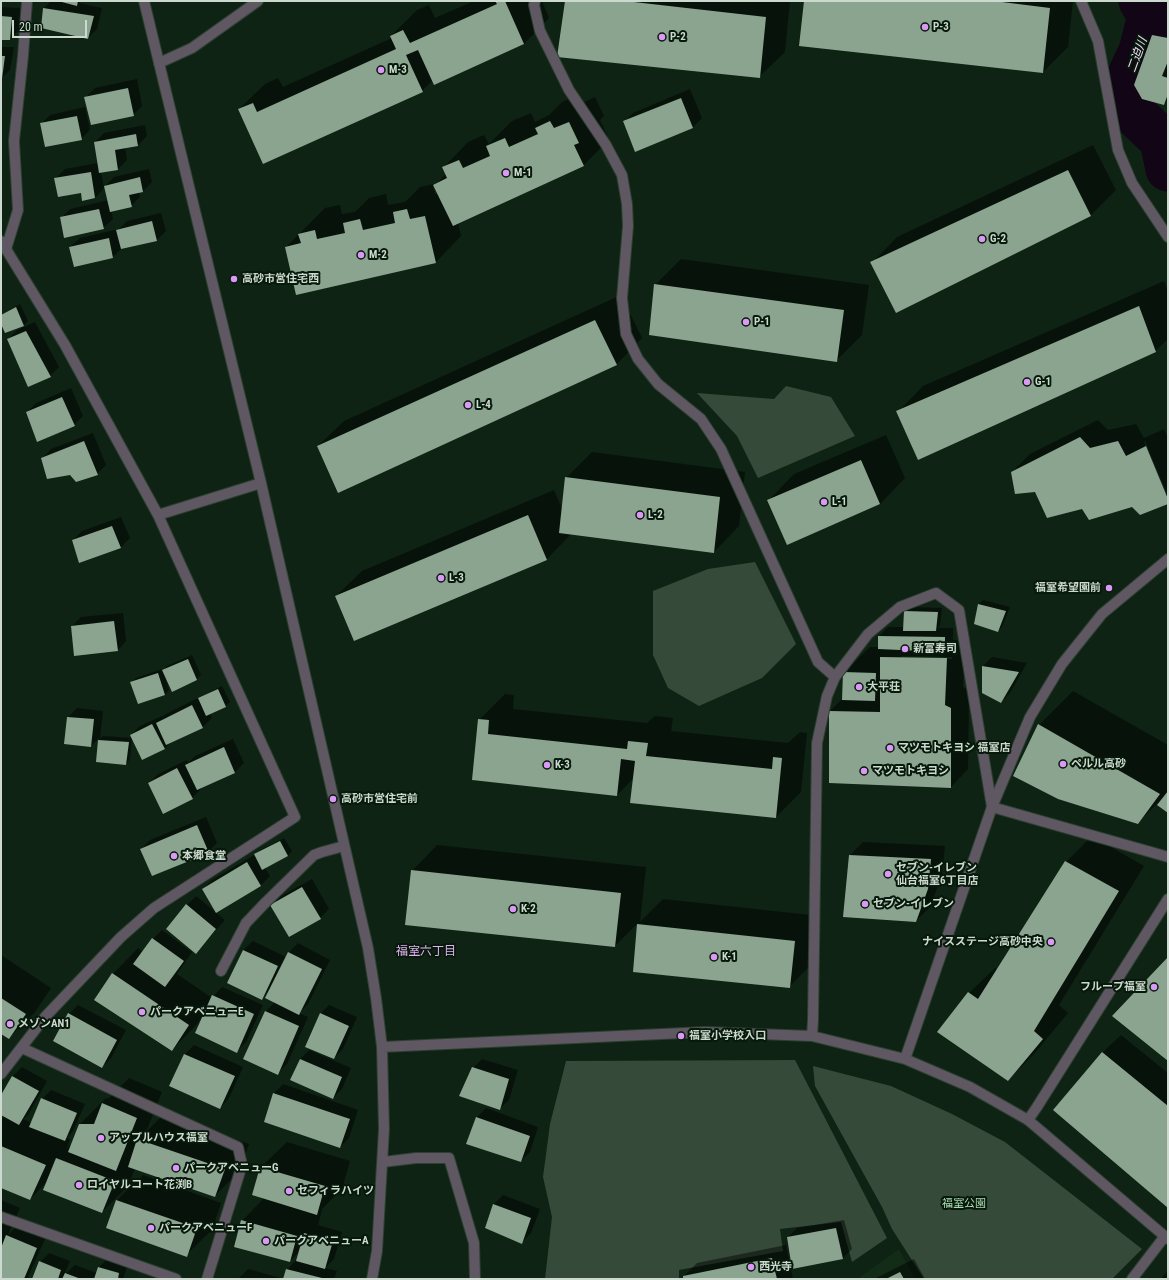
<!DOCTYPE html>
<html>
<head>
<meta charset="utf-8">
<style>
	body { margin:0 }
	#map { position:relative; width:1169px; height:1280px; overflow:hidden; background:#0e2313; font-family:"Roboto Condensed",sans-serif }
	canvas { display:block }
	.frame { position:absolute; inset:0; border:2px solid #ccd9ce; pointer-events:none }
	.scale { position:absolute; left:12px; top:20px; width:75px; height:18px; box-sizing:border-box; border:2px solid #ccd9ce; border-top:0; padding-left:5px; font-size:12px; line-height:14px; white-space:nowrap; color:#ccd9ce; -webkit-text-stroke:3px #06190a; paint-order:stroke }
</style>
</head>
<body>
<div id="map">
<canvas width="1169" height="1280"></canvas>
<div class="frame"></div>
<div class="scale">20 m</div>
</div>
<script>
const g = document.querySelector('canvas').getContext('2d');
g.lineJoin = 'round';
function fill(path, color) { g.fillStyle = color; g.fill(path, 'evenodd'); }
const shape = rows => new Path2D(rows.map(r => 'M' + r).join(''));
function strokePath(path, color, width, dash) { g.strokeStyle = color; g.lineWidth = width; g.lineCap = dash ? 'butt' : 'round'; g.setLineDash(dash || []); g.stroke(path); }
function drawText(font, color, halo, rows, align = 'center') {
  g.font = font + ' "Roboto Condensed","Noto Sans JP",sans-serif'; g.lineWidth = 4; g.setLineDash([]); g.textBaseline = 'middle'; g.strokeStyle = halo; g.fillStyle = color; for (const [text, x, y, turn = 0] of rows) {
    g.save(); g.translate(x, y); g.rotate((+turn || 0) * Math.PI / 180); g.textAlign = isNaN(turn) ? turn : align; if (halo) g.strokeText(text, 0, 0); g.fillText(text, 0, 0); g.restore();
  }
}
fill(shape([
	[899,1249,915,1279,857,1279]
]), '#122c18');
fill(shape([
	[786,386,831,397,855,436,758,478,737,436,697,393,774,399],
	[755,562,796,644,762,678,699,706,668,688,653,655,653,591,708,569],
	[795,1060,887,1238,852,1262,841,1222,780,1229,783,1251,679,1270,679,1279,545,1279,552,1217,543,1177,550,1124,566,1061],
	[813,1066,891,1086,952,1114,1005,1142,1142,1249,1112,1279,924,1279,892,1229,882,1207,815,1086]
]), '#364a39');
fill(shape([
	[51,1,81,1,79,3,102,8,97,29,88,38,44,8],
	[474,1,542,1,549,18,524,44,435,84,433,80,422,91,264,163,239,109,265,84,278,78,283,87,392,38,391,36,417,10,429,5,435,18],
	[566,1,790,1,785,52,759,77],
	[805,1,1073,1,1068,47,1043,72],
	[1,7,20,8,19,30,10,39,1,39],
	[1162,26,1168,27,1168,100,1164,104,1153,36],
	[1,47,14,47,10,70,1,79],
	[137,79,142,106,133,115,86,97,95,88],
	[690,89,702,118,693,127,636,150,624,122,633,113],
	[576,96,580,104,595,97,604,116,600,120,609,139,584,165,458,223,461,236,436,262,286,247,325,208,340,205,342,214,355,212,369,198,386,194,388,205,405,202,420,187,433,184,435,194,439,193,435,185,446,174,443,168,468,142,484,135,489,144,512,121,531,113,535,122,549,115,562,102],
	[85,107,90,130,81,139,41,124,50,115],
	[145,125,147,136,138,145,125,147,127,160,118,169,101,172,104,188,95,198,56,178,65,169,98,163,95,142,104,133],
	[1093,145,1116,190,1091,215,897,312,872,263,897,237],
	[149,169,152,182,143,191,139,192,140,197,131,206,111,211,113,219,103,228,61,218,70,209,109,200,105,186,114,177],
	[161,213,166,231,157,240,122,248,113,257,75,266,70,247,80,238,119,229,127,221],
	[681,259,869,285,862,335,836,361,655,285],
	[1164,281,1168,291,1168,339,1155,351,898,412,923,386],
	[621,295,642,338,617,364,338,491,318,446,344,421],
	[20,304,28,321,24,325,5,332,1,321,1,315],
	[35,322,59,367,50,376,8,339,17,330],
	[71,388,83,416,74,425,27,412,36,403],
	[1098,420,1108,430,1136,424,1144,438,1164,429,1168,438,1168,503,1133,506,1036,491,1012,472,1030,454],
	[1145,441,1167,494,1165,494,1144,442],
	[93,433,106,465,97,474,70,473,42,458,51,449],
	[886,435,905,478,880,504,769,500,794,474],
	[592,452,745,472,739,526,714,552,572,533,547,559,355,639,336,596,362,571,554,490,563,511,566,478],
	[121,517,130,538,121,547,80,562,73,540,82,531],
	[983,600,1010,607,1002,627,998,631,975,623,979,604],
	[910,607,942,608,940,626,938,628,953,628,953,640,965,641,963,687,969,690,968,769,951,787,830,711,843,698,844,672,870,647,879,647,879,636,888,627,904,627,905,611],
	[901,656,952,657,952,659,901,658],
	[123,613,126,641,117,651,72,626,81,617],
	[192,655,201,675,197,679,172,690,166,677,165,677,169,690,165,695,132,682,136,678,162,669,163,671,167,666],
	[992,657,1027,663,1010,693,1001,702,983,693,983,666],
	[222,686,230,702,225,706,210,714,212,718,203,727,171,742,164,749,131,735,140,726,162,716,162,717,166,714],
	[1073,691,1168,745,1168,812,1161,800,1137,823,1039,725],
	[505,694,514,695,513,709,647,723,655,716,673,718,671,731,788,743,800,732,807,733,801,792,776,817,634,778,617,795,473,780,479,720],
	[77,708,103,711,100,739,103,736,132,738,130,759,126,764,97,761,99,738,91,746,68,717],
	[233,739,244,763,235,772,201,787,201,789,192,798,149,783,158,774,187,760,188,763,195,756],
	[206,817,217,843,208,852,141,849,150,840],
	[1092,836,1144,866,1059,1005,1068,1013,1034,1054,1008,1080,969,993,995,968,998,970,1066,862],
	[284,838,292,851,288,856,265,868,270,876,261,885,217,911,203,889,212,880,256,854,260,850],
	[863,842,945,846,942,875,930,907,916,921,850,855],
	[437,845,646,867,640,922,663,899,820,916,815,961,789,987,635,971,638,923,615,946,412,871],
	[312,879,329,909,320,918,272,905,281,896],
	[196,896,225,920,196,952,187,905],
	[162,930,192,952,177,974,212,998,222,987,263,1005,246,1042,237,1051,202,1016,197,1024,172,1050,113,974,138,948,143,952,153,939],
	[253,941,286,957,289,952,298,943,330,960,308,1004,299,1013,308,1017,287,1064,278,1073,265,1012,275,1002,269,990,262,998,243,950],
	[1,955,51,988,35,1012,9,1038,1,1033],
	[78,1005,126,1030,111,1058,102,1067,69,1014],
	[329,1005,357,1017,343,1049,334,1058,320,1014],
	[1121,1035,1168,1073,1168,1206,1055,1109,1103,1052],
	[194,1045,243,1067,229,1098,220,1108,171,1086,185,1054],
	[309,1050,351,1068,342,1089,333,1098,300,1059],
	[482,1059,518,1070,509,1100,499,1109,473,1068],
	[22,1067,47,1081,28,1115,23,1119,32,1123,42,1099,51,1090,85,1104,73,1131,67,1138,70,1139,67,1148,73,1142,80,1124,106,1098,108,1099,129,1078,162,1092,146,1132,164,1114,249,1144,240,1170,215,1196,135,1169,127,1187,102,1212,47,1182,30,1199,1,1187,1,1120,5,1116,1,1114,1,1097,13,1076],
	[283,1084,358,1110,349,1138,340,1147,274,1093],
	[486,1108,538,1127,530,1152,521,1161,477,1117],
	[287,1142,350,1161,342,1189,321,1210,322,1210,318,1225,342,1232,334,1259,325,1268,337,1271,334,1279,284,1279,287,1270,296,1260,297,1261,300,1251,290,1261,242,1221,264,1198,253,1195,261,1167],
	[143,1175,221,1203,212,1230,186,1255,107,1227,117,1200],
	[503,1195,540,1209,531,1233,522,1242,487,1228,494,1204],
	[1,1200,20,1208,8,1235,16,1227,45,1239,27,1279,1,1279],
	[844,1220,852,1249,843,1258,788,1237,797,1228],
	[786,1245,793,1279,684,1279,684,1276,697,1263],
	[49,1253,70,1261,64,1275,75,1265,97,1273,99,1267,108,1258,128,1264,123,1279,33,1279,40,1262],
	[914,1259,925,1279,874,1279],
	[248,1269,284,1279,238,1279],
	[1168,1271,1168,1279,1161,1279,1163,1276]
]), '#0007');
strokePath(shape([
	[1141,1,1150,16,1141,51,1129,77,1127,107,1162,140,1168,169]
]), '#110516', 45);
fill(shape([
	[58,1,78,1,77,6],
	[495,1,505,1,524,44,434,85,418,50,406,55,423,92,263,164,238,109,253,103,257,112,396,49,390,36,403,30,410,43,497,4],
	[565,1,625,1,766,17,760,78,557,57],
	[804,1,994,1,1050,8,1043,73,799,46],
	[43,8,94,16,88,39,41,28],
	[1,16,12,17,10,40,1,40],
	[1152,35,1168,38,1168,61,1162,76,1168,78,1168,94,1164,105,1142,99,1134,85],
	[1,56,5,56,2,79,1,79],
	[128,88,134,116,91,125,84,97],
	[681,98,693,128,635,152,623,121],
	[77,116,82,140,45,147,40,123],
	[550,121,554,128,569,122,579,143,574,145,584,166,453,226,433,185,447,178,442,167,459,160,463,168,490,156,486,146,505,138,509,147,538,134,535,128],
	[136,134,138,146,115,150,118,170,99,173,94,142],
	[1068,170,1091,216,896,313,870,262],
	[91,172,95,198,82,201,81,193,58,197,54,178],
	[140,177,143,192,129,195,132,207,110,212,104,186],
	[99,209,104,229,64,238,60,217],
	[407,209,410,219,425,216,436,263,296,295,285,247,301,243,298,234,315,230,317,239,345,233,343,223,360,219,363,230,395,223,393,212],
	[152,221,157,241,121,249,116,230],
	[109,238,113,258,74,267,69,247],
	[654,284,844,310,837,362,649,335],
	[1139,306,1156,352,918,460,896,411],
	[16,307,24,326,5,333,1,324,1,315],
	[595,320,617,365,338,493,317,446],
	[26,331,51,377,28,387,7,339],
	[62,397,75,426,37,442,26,412],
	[1080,437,1090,448,1118,441,1126,456,1146,446,1168,499,1168,504,1140,515,1132,507,1089,520,1082,509,1047,518,1035,492,1015,494,1011,472],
	[84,441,98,475,76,482,70,475,47,479,41,458],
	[861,460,880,504,787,545,767,500],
	[565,477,720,497,714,553,559,533],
	[528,515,547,560,354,641,335,596],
	[112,526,121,548,79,563,72,540],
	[978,604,1006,611,998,632,974,624],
	[904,611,938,612,936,631,903,631],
	[114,621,118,651,74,656,71,626],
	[878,636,945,637,945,652,878,649],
	[880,657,947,658,945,705,951,708,951,788,829,783,829,711,880,712],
	[188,659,197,680,172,692,162,670],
	[982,666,1019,672,1001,703,982,693],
	[843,672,876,673,875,701,842,700],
	[158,673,165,695,138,704,130,682],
	[218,689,226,707,206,716,198,698],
	[192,705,203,728,166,745,156,723],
	[67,717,94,719,91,747,64,744],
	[478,719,489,720,488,734,627,749,628,741,648,743,646,756,772,769,773,757,782,758,776,818,630,803,635,761,621,759,617,796,472,780],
	[152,724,165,749,142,760,130,735],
	[1038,724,1160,794,1138,824,1058,799,1013,776],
	[98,740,129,742,126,765,96,762],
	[224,747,235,773,197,790,185,765],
	[177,768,193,799,163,814,148,783],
	[1168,791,1168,813,1157,805],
	[197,825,209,853,152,876,140,849],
	[280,841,288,856,262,870,254,854],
	[849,855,931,859,928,889,916,922,843,917],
	[1065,861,1119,891,1034,1031,1043,1039,1008,1081,937,1032,968,992,978,999],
	[247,862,261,886,216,913,202,889],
	[411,870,621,893,615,947,405,925],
	[302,887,321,919,289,937,270,905],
	[186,904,216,929,196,954,166,929],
	[637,924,795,941,790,988,633,972],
	[152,938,184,961,165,987,133,964],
	[243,950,278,966,262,1000,227,983],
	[288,952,322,969,299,1015,265,998],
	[1168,957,1168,1061,1112,1016],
	[112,973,189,1025,172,1051,94,1000],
	[212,995,254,1014,237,1053,195,1033],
	[1,998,26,1014,9,1039,1,1034],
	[265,1011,299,1026,278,1075,243,1059],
	[68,1013,117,1040,102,1068,53,1041],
	[320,1013,349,1026,334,1059,305,1047],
	[1102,1052,1168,1106,1168,1208,1053,1110],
	[184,1054,235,1076,220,1109,169,1086],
	[300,1059,342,1077,333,1099,290,1080],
	[472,1067,509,1079,500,1110,459,1096],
	[12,1076,39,1091,19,1125,1,1115,1,1095],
	[273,1093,350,1119,340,1148,264,1122],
	[41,1098,77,1113,65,1141,29,1127],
	[102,1103,137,1118,116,1171,68,1152,79,1124,94,1124],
	[476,1117,530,1136,521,1162,466,1144],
	[137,1139,225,1169,215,1197,128,1167],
	[1,1146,46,1165,30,1200,1,1188],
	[56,1158,115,1181,102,1213,43,1190],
	[260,1167,325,1186,317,1215,252,1195],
	[116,1200,197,1228,187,1257,106,1228],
	[493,1204,531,1218,522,1244,485,1228],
	[241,1220,297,1236,290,1262,234,1247],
	[836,1228,843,1259,792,1269,787,1237],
	[304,1233,333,1241,325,1269,296,1261],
	[6,1235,37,1248,24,1279,1,1279,1,1248],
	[772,1258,777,1279,683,1279,683,1276],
	[39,1261,61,1270,58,1279,32,1279],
	[98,1267,119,1273,118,1279,94,1279],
	[286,1269,322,1278,322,1279,283,1279],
	[900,1272,904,1279,886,1279],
	[65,1273,81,1279,62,1279]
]), '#8ba48f');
const service = shape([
	[535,1,534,5,540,31,569,90,606,145,622,175,627,204,628,226,622,298,626,334,638,359,658,384,701,419,721,449,818,662,835,677]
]);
const minor = shape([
	[1081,1,1098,41,1118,150,1132,183,1168,237],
	[159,63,192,48,258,1],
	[6,249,18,210,14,141,23,56,27,1],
	[221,971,246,923,266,902,314,855,322,852,344,846],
	[812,1036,813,1020,817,743,827,696,835,677,868,634,900,607,936,593,959,610,992,807,1168,857],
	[22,1048,238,1147,242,1165,207,1279],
	[1,1074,45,1017,121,937,154,908,295,817,275,773],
	[1028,1120,1037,1107,1168,899],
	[383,1162,416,1158,449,1158,474,1243,475,1279],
	[1,1217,176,1279],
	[1132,1279,1165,1236]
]);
const tertiary = shape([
	[144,1,261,483,368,948,376,998,382,1047,384,1129,377,1251,372,1279],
	[1,241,65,345,158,515,275,773],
	[158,515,261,483],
	[382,1047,705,1032,812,1036,905,1059,970,1087,1028,1120,1168,1239],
	[905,1059,992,807,1030,717,1062,664,1102,614,1168,559]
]);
strokePath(service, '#2c4031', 12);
strokePath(minor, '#2c4031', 12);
strokePath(tertiary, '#2c4031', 12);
strokePath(service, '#5f5762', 10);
strokePath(minor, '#5f5762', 10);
strokePath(tertiary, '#5f5762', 10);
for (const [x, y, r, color] of [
	[925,27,4,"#db99f5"],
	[662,37,4,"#db99f5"],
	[381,70,4,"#db99f5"],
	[506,173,4,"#db99f5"],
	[982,239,4,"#db99f5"],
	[361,255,4,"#db99f5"],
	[234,279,4,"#db99f5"],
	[746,322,4,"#db99f5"],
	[1027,382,4,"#db99f5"],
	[468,405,4,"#db99f5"],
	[824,502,4,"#db99f5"],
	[640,515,4,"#db99f5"],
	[441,578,4,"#db99f5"],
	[1109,588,4,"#db99f5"],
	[905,649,4,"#db99f5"],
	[859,687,4,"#db99f5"],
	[890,748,4,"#db99f5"],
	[1063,764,4,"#db99f5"],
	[547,765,4,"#db99f5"],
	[864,771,4,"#db99f5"],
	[333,799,4,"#db99f5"],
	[174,856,4,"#db99f5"],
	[888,874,4,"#db99f5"],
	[865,904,4,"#db99f5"],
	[513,909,4,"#db99f5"],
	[1051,942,4,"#db99f5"],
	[714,957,4,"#db99f5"],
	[1154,987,4,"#db99f5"],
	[142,1012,4,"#db99f5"],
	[10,1024,4,"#db99f5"],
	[681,1036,4,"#db99f5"],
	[101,1138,4,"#db99f5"],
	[176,1168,4,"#db99f5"],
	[79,1185,4,"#db99f5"],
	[289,1191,4,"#db99f5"],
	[151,1228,4,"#db99f5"],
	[266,1241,4,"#db99f5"],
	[751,1267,4,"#db99f5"]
]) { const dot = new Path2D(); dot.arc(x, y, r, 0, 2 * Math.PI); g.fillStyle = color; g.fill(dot); strokePath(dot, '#06190a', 1.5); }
drawText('bold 11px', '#ccd9ce', '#06190a', [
	["P-3",933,27],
	["P-2",670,37],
	["M-3",389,70],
	["M-1",514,173],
	["G-2",990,239],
	["M-2",369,255],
	["高砂市営住宅西",242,279],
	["P-1",754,322],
	["G-1",1035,382],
	["L-4",476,405],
	["L-1",832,502],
	["L-2",648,515],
	["L-3",449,578],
	["福室希望園前",1101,588,"right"],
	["新富寿司",913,649],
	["大平荘",867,687],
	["マツモトキヨシ 福室店",898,748],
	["ペルル高砂",1071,764],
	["K-3",555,765],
	["マツモトキヨシ",872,771],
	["高砂市営住宅前",341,799],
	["本郷食堂",182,856],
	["セブン-イレブン",896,868],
	["仙台福室6丁目店",896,881],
	["セブン-イレブン",873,904],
	["K-2",521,909],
	["ナイスステージ高砂中央",1043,942,"right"],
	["K-1",722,957],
	["フループ福室",1146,987,"right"],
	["パークアベニューE",150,1012],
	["メゾンAN1",18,1024],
	["福室小学校入口",689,1036],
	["アップルハウス福室",109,1138],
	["パークアベニューG",184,1168],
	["ロイヤルコート花渕B",87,1185],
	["セフィラハイツ",297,1191],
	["パークアベニューF",159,1228],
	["パークアベニューA",274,1241],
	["西光寺",759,1267]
], 'left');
drawText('11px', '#acd9b3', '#06190a', [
	["福室公園",964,1204]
]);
drawText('italic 12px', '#f4d9fe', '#06190a', [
	["二迫川",1138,55,-70]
]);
drawText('12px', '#dfb1f1', '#06190a', [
	["福室六丁目",426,952]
]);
</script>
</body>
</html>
